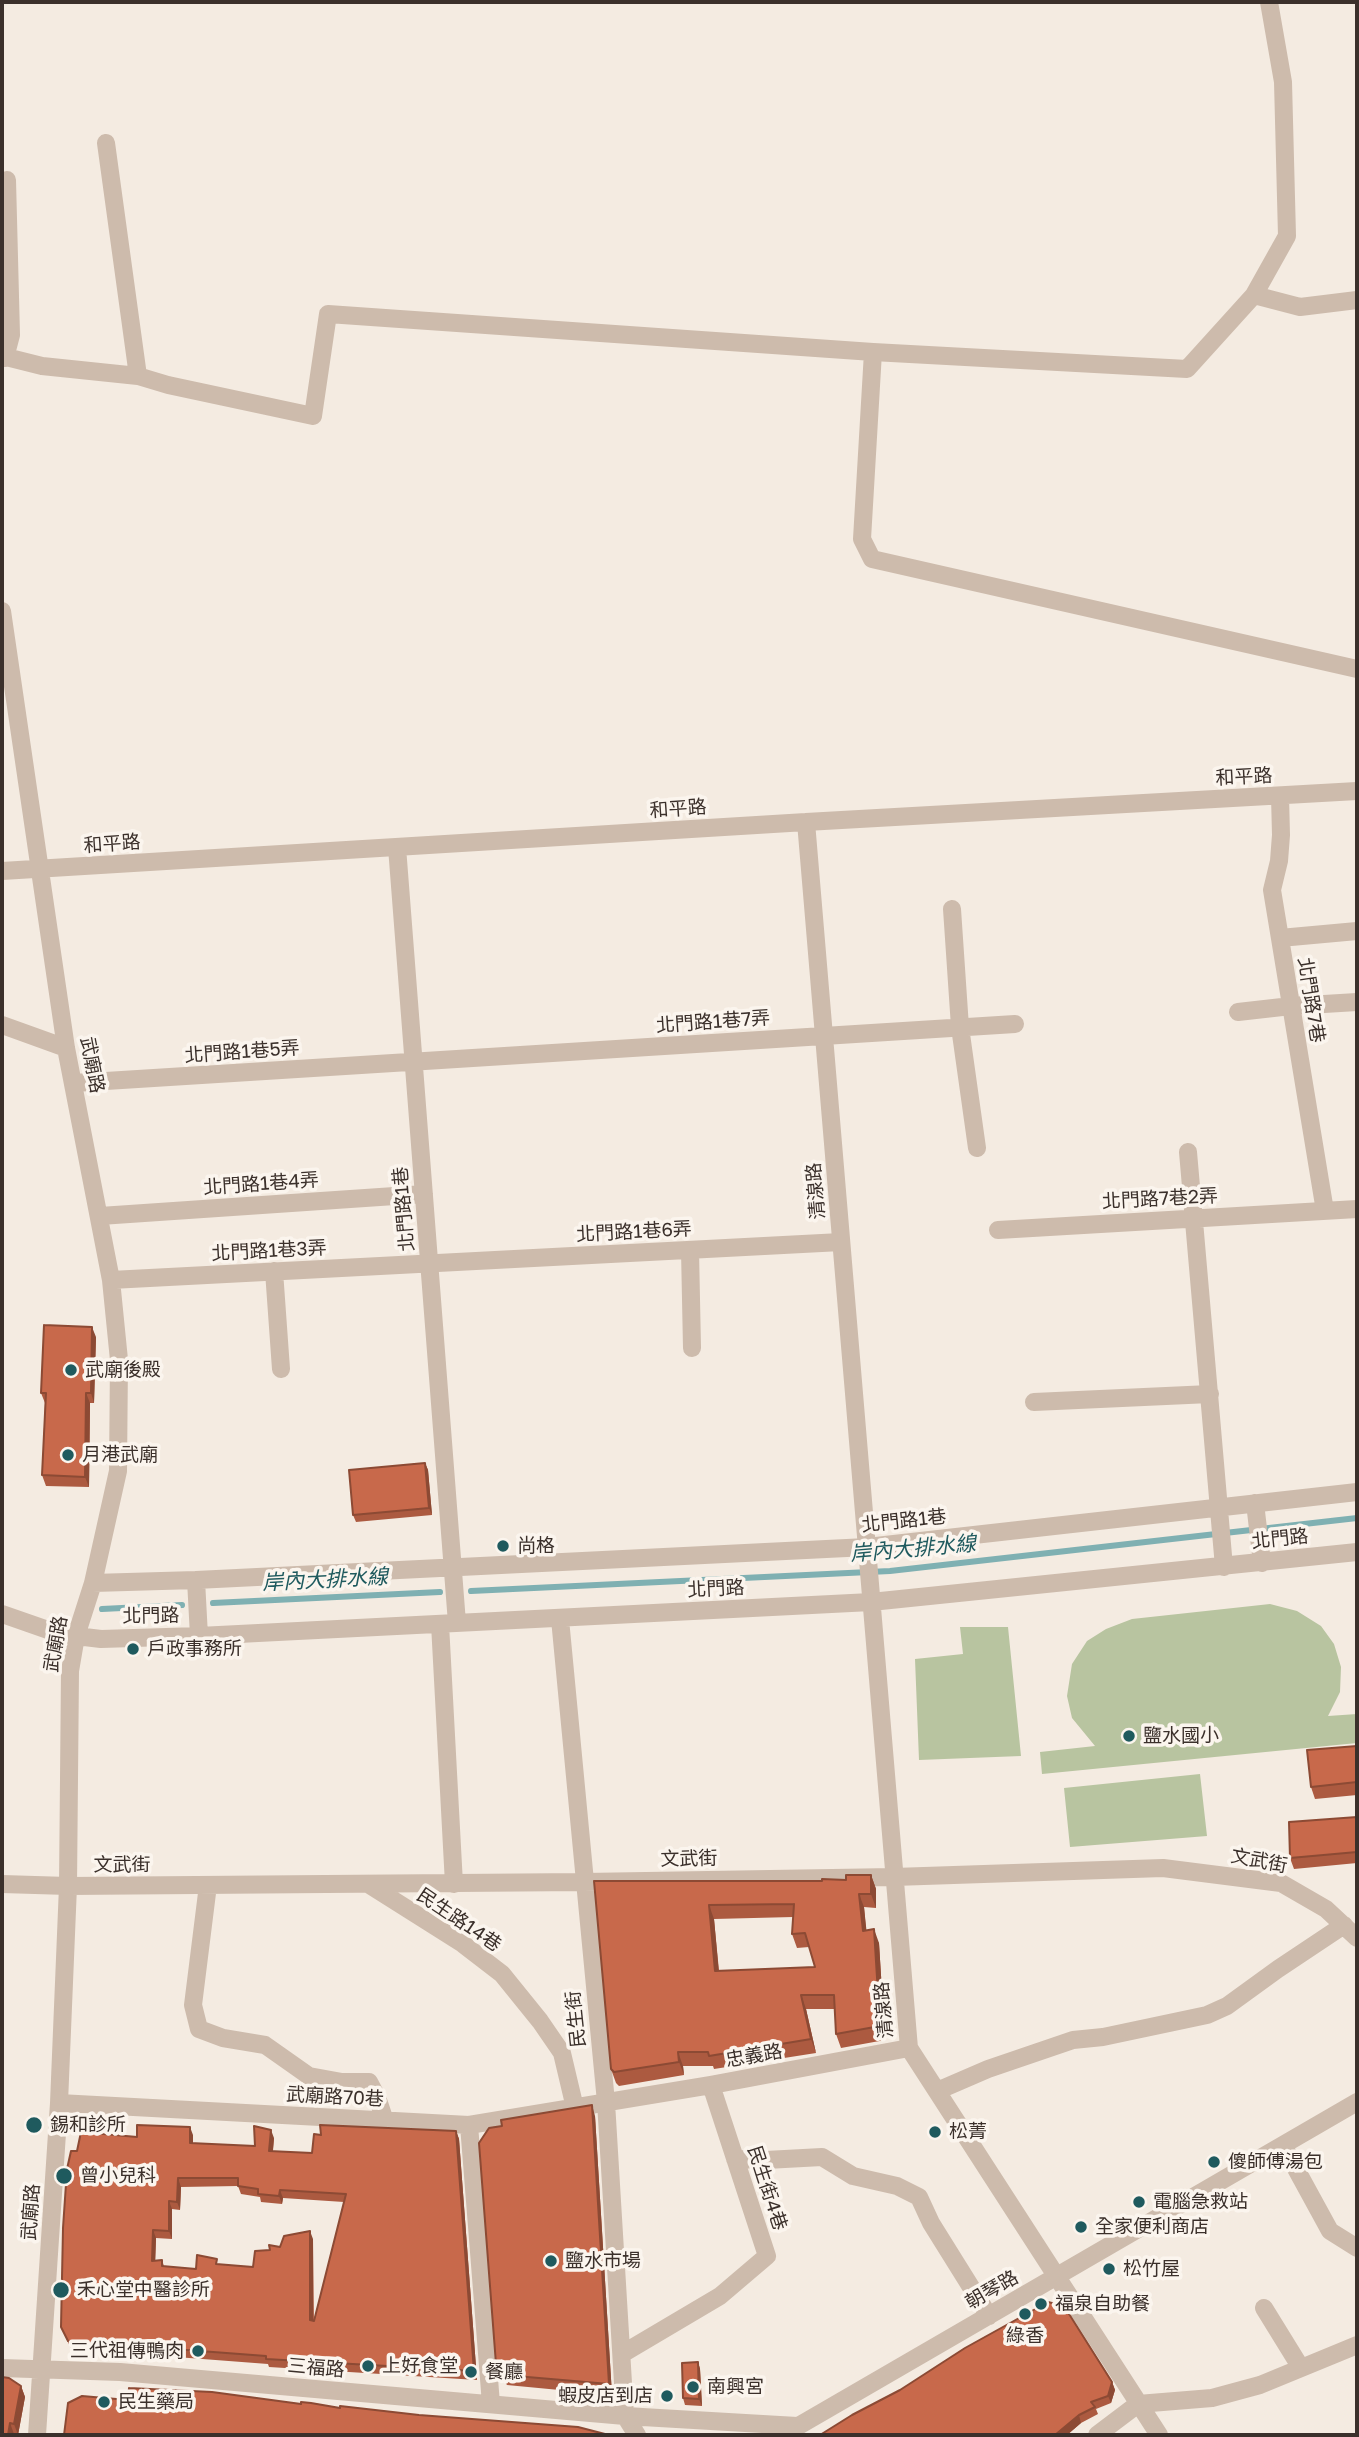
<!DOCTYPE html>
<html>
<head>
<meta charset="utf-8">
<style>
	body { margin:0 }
	#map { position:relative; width:1359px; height:2437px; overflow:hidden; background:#f4ebe1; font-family:"Golos Text",sans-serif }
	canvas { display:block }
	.frame { position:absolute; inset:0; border:4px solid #3b302b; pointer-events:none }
</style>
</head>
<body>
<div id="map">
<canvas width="1359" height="2437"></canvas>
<div class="frame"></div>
</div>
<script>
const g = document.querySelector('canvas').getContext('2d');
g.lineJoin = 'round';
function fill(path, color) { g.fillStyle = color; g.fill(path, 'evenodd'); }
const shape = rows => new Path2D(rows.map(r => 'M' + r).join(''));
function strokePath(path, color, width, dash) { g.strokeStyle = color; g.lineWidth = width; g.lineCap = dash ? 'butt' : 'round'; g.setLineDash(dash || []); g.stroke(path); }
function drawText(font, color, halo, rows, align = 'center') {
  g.font = font + ' "Golos Text","Noto Sans TC",sans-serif'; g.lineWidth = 7; g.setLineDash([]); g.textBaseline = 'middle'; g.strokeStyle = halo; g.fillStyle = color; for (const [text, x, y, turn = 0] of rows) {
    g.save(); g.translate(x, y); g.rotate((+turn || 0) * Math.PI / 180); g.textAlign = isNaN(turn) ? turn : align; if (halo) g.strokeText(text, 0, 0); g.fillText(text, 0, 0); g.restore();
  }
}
fill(shape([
	[1270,1604,1297,1611,1321,1626,1334,1644,1341,1667,1340,1692,1328,1716,1357,1714,1357,1743,1042,1774,1040,1752,1095,1746,1072,1718,1067,1696,1072,1664,1087,1641,1106,1629,1132,1619],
	[960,1627,1008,1627,1021,1756,919,1760,915,1659,963,1654],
	[1200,1774,1207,1836,1070,1847,1064,1788]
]), '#b8c4a0');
strokePath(shape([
	[471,1591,890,1571,1357,1518],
	[213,1603,440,1592],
	[102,1609,182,1605]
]), '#7fb0b2', 6);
strokePath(shape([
	[106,143,138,376],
	[1254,295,1300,307,1357,300],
	[873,352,862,539,872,559,1357,669],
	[2,356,42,366,138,376,168,385,313,416,328,314,873,352,1187,369,1254,295,1287,236,1283,82,1269,2],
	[5,358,11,335,7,180],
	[2,611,66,1048,111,1280,119,1360,118,1471,93,1583,76,1636,70,1671,68,1886,59,2103,37,2435],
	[1280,796,1281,835,1279,861,1272,890,1325,1211],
	[806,822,909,2048,1159,2435],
	[397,847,457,1623],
	[2,871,806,822,1357,791],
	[952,909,960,1027,977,1148],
	[1280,938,1357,931],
	[1238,1012,1291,1006,1357,1002],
	[2,1025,66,1048],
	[74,1083,1015,1024],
	[1188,1152,1224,1567],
	[100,1216,424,1194],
	[998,1230,1357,1209],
	[690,1250,692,1348],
	[274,1271,281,1369],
	[111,1280,841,1242],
	[1034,1402,1210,1394],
	[1255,1503,1262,1563],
	[196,1580,199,1636],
	[93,1583,196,1580,867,1547,1357,1492],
	[2,1614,48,1630,76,1636,101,1639,199,1636,871,1602,1357,1552],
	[560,1619,606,2102,625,2416,637,2435],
	[440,1624,454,1884],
	[2,1884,68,1886,584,1882,894,1877,1163,1868,1281,1883,1326,1909,1357,1938],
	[368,1884,463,1944,502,1974,540,2021,562,2053,575,2108],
	[208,1885,193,2005,199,2029,223,2038,265,2045,309,2076,342,2082,369,2082,377,2097,385,2121],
	[937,2091,988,2069,1073,2040,1103,2037,1207,2015,1227,2006,1278,1969,1344,1925],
	[59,2103,469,2125,711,2085,909,2048],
	[469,2125,491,2404],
	[1283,2145,1330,2231,1357,2248],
	[735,2159,766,2160,822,2157,853,2176,897,2186,919,2197,931,2223,989,2316],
	[1264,2308,1301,2368],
	[622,2354,720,2296,767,2256,711,2085],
	[2,2368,120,2372,625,2416,797,2426],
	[788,2432,1357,2102],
	[1097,2435,1138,2404,1212,2398,1260,2385,1357,2345]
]), '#cdbbac', 18);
fill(shape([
	[96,1337,94,1403,90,1403,89,1487,46,1486,42,1475,45,1403,41,1393],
	[425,1463,428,1470,432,1515,356,1522,353,1515],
	[1357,1746,1357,1795,1315,1799,1311,1787],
	[1357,1817,1357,1863,1294,1869,1290,1858],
	[871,1875,876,1889,876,1908,864,1907,866,1930,879,1943,885,2040,841,2048,836,2034,835,2009,806,2009,816,2053,714,2069,713,2066,683,2066,684,2075,619,2086,616,2083,611,2069,594,1881,822,1881,846,1880],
	[793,1917,792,1934,797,1948,809,1947,815,1967,719,1971,714,1919],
	[595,2116,612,2395,507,2385,500,2375,496,2364],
	[456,2131,459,2139,477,2380,269,2367,268,2364,71,2349,61,2327,77,2151,137,2137,193,2135,193,2143,255,2146,274,2138,273,2151,312,2153,321,2135],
	[238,2186,241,2194,260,2197,261,2202,282,2204,283,2198,344,2202,314,2321,313,2239,270,2250,253,2267,219,2264,196,2269,164,2266,162,2260,155,2261,156,2238,172,2239,172,2209,180,2210,181,2187],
	[698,2362,700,2369,702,2406,685,2405,683,2398],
	[1112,2382,1115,2390,1111,2403,1096,2409,1098,2414,1081,2423,1067,2435,820,2435],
	[21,2386,25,2397,18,2435,14,2434,2,2435]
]), '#ac5a40');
fill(shape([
	[92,1327,96,1337,94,1403,91,1393],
	[86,1393,90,1403,89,1487,85,1477],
	[425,1463,428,1470,432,1515,429,1508],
	[871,1875,876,1889,876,1908,871,1894],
	[859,1894,864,1907,868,1945,863,1931],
	[709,1905,714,1919,720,1985,715,1971],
	[874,1929,879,1943,885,2040,880,2026],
	[801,1995,806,2009,816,2053,811,2039],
	[678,2052,683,2066,684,2075,679,2062],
	[592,2105,595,2116,612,2395,609,2384],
	[190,2127,193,2135,193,2151,190,2143],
	[271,2130,274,2138,272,2159,269,2151],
	[456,2131,459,2139,477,2380,474,2371],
	[178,2178,181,2187,180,2210,177,2202],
	[280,2190,283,2198,282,2204,279,2196],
	[169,2201,172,2209,172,2239,169,2231],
	[153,2230,156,2238,155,2269,152,2261],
	[310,2231,313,2239,313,2328,310,2320],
	[698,2362,700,2369,702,2406,699,2399],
	[1112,2382,1115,2390,1111,2403,1108,2396],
	[21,2386,25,2397,18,2435,14,2424],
	[1079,2415,1081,2423,1067,2435,1055,2435],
	[10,2423,14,2434,13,2435,8,2435]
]), '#8c4a34');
const building = shape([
	[44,1325,92,1327,91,1393,86,1393,85,1477,42,1475,46,1393,41,1393,44,1325],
	[425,1463,429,1508,353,1515,349,1470,425,1463],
	[1357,1746,1357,1782,1311,1787,1307,1750,1357,1746],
	[1357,1817,1357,1852,1290,1858,1289,1822,1357,1817],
	[846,1875,871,1875,871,1894,859,1894,863,1931,874,1929,880,2026,836,2034,834,1995,801,1995,811,2039,709,2056,708,2052,678,2052,679,2062,614,2072,611,2069,594,1881,822,1881,822,1879,846,1880,846,1875],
	[794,1904,792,1934,805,1933,815,1967,715,1971,709,1905,794,1904],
	[592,2105,609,2384,504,2375,496,2364,479,2143,489,2128,502,2126,501,2120,592,2105],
	[137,2125,190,2127,190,2143,255,2146,254,2126,271,2130,269,2151,312,2153,314,2134,321,2135,320,2125,456,2131,474,2371,266,2359,266,2356,68,2341,61,2327,63,2228,67,2169,71,2151,77,2151,81,2132,137,2137,137,2125],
	[178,2178,238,2178,238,2186,258,2189,258,2194,279,2196,280,2190,346,2194,314,2321,310,2320,310,2231,284,2236,280,2247,269,2245,270,2250,255,2251,253,2267,216,2264,217,2259,197,2255,196,2269,162,2266,162,2260,152,2261,153,2230,169,2231,169,2201,177,2202,178,2178],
	[1048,2302,1064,2306,1112,2382,1108,2396,1091,2402,1095,2407,1079,2415,1055,2435,820,2435,852,2415,900,2390,965,2348,1048,2302],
	[698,2362,699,2399,683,2398,682,2363,698,2362],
	[2,2377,9,2378,21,2386,14,2424,10,2423,8,2435,2,2435,2,2377],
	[129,2388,212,2392,301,2404,301,2402,311,2403,340,2408,340,2406,419,2415,578,2427,605,2434,607,2435,64,2435,68,2403,82,2396,128,2400,129,2388]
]);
fill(building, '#c8694b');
strokePath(building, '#8c4a34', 2);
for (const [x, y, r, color] of [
	[71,1370,7,"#1f5a5e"],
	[68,1455,7,"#1f5a5e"],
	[503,1546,7,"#1f5a5e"],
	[133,1649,7,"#1f5a5e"],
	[1129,1736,7,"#1f5a5e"],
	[34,2125,9,"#1f5a5e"],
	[935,2132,7,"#1f5a5e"],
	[1214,2162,7,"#1f5a5e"],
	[64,2176,9,"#1f5a5e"],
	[1139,2202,7,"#1f5a5e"],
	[1081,2227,7,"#1f5a5e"],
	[551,2261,7,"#1f5a5e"],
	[1109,2269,7,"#1f5a5e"],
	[61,2290,9,"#1f5a5e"],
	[1041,2304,7,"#1f5a5e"],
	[1025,2314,7,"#1f5a5e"],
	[198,2351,7,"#1f5a5e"],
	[368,2366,7,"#1f5a5e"],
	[471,2372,7,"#1f5a5e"],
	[693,2387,7,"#1f5a5e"],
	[667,2396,7,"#1f5a5e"],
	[104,2402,7,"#1f5a5e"]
]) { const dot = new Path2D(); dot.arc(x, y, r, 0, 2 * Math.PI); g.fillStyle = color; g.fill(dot); strokePath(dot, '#fbf5ee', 2.5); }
drawText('19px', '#3b302b', '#fbf5ee', [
	["和平路",1244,777,-3],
	["和平路",678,809,-4],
	["和平路",112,844,-4],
	["北門路7巷",1311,1000,81],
	["北門路1巷7弄",713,1022,-4],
	["北門路1巷5弄",242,1052,-4],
	["武廟路",92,1065,79],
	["北門路1巷4弄",261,1184,-4],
	["清湶路",816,1191,-95],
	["北門路7巷2弄",1160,1199,-3],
	["北門路1巷",404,1209,-95],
	["北門路1巷6弄",634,1232,-3],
	["北門路1巷3弄",269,1251,-3],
	["北門路1巷",904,1521,-6],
	["北門路",1280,1539,-6],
	["北門路",716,1589,-3],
	["北門路",151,1616,-1],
	["武廟路",56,1644,-80],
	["文武街",689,1859,-1],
	["文武街",1259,1861,11],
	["文武街",122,1865],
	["民生路14巷",459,1920,34],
	["清湶路",884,2010,-95],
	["民生街",576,2019,-96],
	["忠義路",754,2056,-10],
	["武廟路70巷",335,2097,3],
	["民生街4巷",767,2188,72],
	["武廟路",31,2212,-86],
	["朝琴路",992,2290,-30],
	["三福路",316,2368,5]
]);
drawText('19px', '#3b302b', '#fbf5ee', [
	["武廟後殿",85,1370],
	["月港武廟",82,1455],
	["尚格",517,1546],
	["戶政事務所",147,1649],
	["鹽水國小",1143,1736],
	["錫和診所",50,2125],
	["松菁",949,2132],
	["傻師傅湯包",1228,2162],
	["曾小兒科",80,2176],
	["電腦急救站",1153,2202],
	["全家便利商店",1095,2227],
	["鹽水市場",565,2261],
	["松竹屋",1123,2269],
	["禾心堂中醫診所",77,2290],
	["福泉自助餐",1055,2304],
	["綠香",1025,2336,"center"],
	["三代祖傳鴨肉",184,2351,"right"],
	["上好食堂",382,2366],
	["餐廳",485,2372],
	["南興宮",707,2387],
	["蝦皮店到店",653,2396,"right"],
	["民生藥局",118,2402]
], 'left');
drawText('italic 21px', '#1f5a5e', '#fbf5ee', [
	["岸內大排水線",913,1549,-5],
	["岸內大排水線",325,1580,-3]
]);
</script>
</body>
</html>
